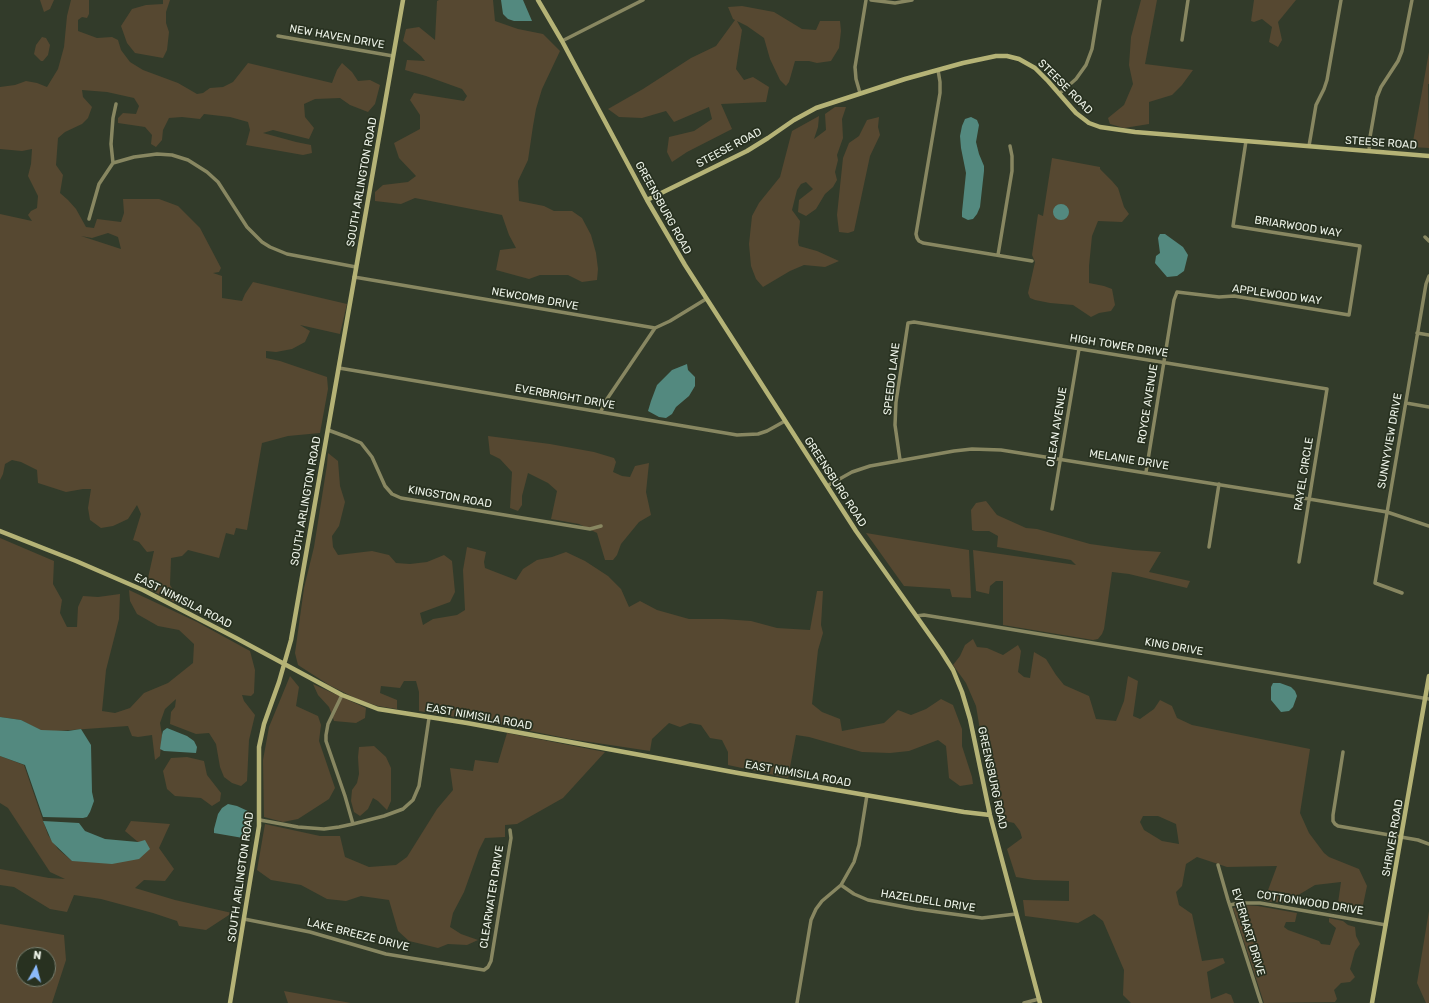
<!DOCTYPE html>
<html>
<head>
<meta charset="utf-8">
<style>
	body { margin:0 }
	#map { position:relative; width:1429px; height:1003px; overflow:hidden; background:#323b2a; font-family:Rubik,sans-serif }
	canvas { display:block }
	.north { position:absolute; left:16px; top:947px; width:40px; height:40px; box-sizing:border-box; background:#283120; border:1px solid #777f70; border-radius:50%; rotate:7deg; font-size:11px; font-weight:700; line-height:16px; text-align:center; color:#edf3e8 }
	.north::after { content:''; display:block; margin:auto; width:14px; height:18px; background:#8bbafc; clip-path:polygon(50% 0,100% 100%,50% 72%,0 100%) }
</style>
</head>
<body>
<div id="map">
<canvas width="1429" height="1003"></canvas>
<div class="north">N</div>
</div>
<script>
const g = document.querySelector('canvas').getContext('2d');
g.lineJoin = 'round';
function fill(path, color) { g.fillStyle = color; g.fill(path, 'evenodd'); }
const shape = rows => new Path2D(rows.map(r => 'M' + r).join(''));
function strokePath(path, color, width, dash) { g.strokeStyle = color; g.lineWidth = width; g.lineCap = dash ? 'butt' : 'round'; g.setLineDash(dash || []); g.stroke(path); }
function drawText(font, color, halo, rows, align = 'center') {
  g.font = font + ' Rubik,sans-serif'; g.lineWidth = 3.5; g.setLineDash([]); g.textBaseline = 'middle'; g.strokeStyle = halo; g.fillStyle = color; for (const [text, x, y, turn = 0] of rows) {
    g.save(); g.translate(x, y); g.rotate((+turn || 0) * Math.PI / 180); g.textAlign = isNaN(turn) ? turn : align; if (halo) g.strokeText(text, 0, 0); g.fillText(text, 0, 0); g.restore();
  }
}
fill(shape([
	[40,0,54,0,50,9,44,12],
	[71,0,89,0,89,14,87,18,82,17,78,20,78,31,97,38,112,37,118,40,121,50,130,62,143,70,178,83,197,94,203,93,210,88,223,87,233,82,248,63,332,83,337,70,342,63,352,72,358,81,370,80,380,85,375,104,368,112,350,105,340,98,315,99,304,104,305,117,314,128,309,139,273,130,263,133,296,142,311,145,312,153,303,155,246,145,250,130,248,122,230,117,204,114,200,119,182,117,169,118,163,130,162,140,156,147,151,144,152,135,145,127,118,123,118,118,123,113,136,114,139,106,134,98,107,92,82,90,83,97,92,107,88,118,82,124,65,132,58,138,56,165,63,175,60,193,68,200,76,209,86,227,94,228,97,219,121,222,124,213,123,199,159,199,178,206,200,228,221,268,219,272,213,273,222,276,222,298,242,301,245,294,253,282,347,304,340,334,300,325,310,331,305,342,292,349,276,352,266,351,266,358,280,361,327,377,328,389,320,433,288,436,262,443,247,530,236,528,234,535,226,533,219,558,188,550,182,556,171,558,170,585,180,601,178,604,145,587,148,578,154,551,147,552,139,542,133,540,141,514,137,505,128,519,113,526,101,528,90,520,88,508,91,489,83,489,66,492,38,483,37,470,21,462,12,460,5,464,3,474,0,480,0,214,32,221,28,215,31,211,37,208,38,196,28,176,31,164,32,149,22,151,0,149,0,87,15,85,26,81,37,83,47,87,58,69,64,47,67,16],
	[108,233,118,237,121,249,81,236,92,238],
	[163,0,170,0,166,12,166,23,169,32,167,50,163,58,135,53,127,43,121,26,132,9,146,5,163,4],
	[439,0,493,0,495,21,518,29,543,34,560,51,542,89,536,109,533,126,528,160,518,181,519,201,544,206,554,211,572,211,582,218,591,235,596,253,598,269,597,280,582,282,568,275,540,275,529,279,496,270,500,250,516,248,509,235,502,215,415,198,401,204,375,201,375,192,383,185,408,182,416,176,399,158,394,143,420,129,420,115,410,100,414,93,464,101,467,96,462,89,426,76,405,70,407,60,425,61,421,56,403,41,406,29,419,27,435,40,437,1],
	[1141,0,1157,0,1145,64,1193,70,1182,85,1172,95,1149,102,1149,124,1124,128,1110,124,1108,118,1124,105,1133,84,1129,65,1131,37],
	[1254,0,1296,0,1278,22,1282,40,1278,47,1269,42,1272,27,1262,19,1254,22,1251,21],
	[742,6,774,12,802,29,816,30,820,21,840,21,841,31,839,48,831,61,817,63,809,61,795,61,789,82,786,86,780,80,770,59,764,38,747,26,737,21,742,30,736,69,744,80,753,77,769,87,766,102,721,104,732,129,687,152,672,162,667,152,669,137,694,131,712,119,709,107,674,122,666,111,642,118,619,117,608,109,643,89,691,58,716,46,735,20,733,19,728,7],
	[42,37,46,38,50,45,48,55,43,61,41,61,34,54,36,45],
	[1429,52,1429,84,1428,84,1429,148,1412,147],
	[835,107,846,107,842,119,843,138,837,155,838,160,835,172,837,180,833,187,825,194,816,209,806,216,798,212,799,200,813,189,806,182,801,184,797,190,792,210,800,221,798,242,799,246,817,251,839,261,825,267,804,265,790,271,763,287,756,279,751,266,749,244,752,216,759,203,780,177,792,131,819,116,818,127,814,139,826,130,825,114],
	[879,117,878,127,880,135,870,156,854,231,848,233,839,232,837,215,843,158,849,143,859,136,867,120],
	[1052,158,1100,167,1100,169,1112,181,1118,188,1124,207,1129,214,1122,222,1098,221,1092,236,1089,266,1089,283,1104,286,1112,289,1115,305,1111,311,1099,313,1091,317,1073,305,1050,303,1035,300,1030,298,1028,293,1035,262,1032,255,1038,214,1043,216],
	[488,436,550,444,594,452,614,458,616,462,613,472,622,476,630,477,635,466,649,463,646,492,651,515,639,522,621,544,617,555,613,560,605,560,597,533,579,524,551,519,557,491,548,483,528,473,522,496,522,505,518,511,510,508,512,472,500,459,490,454],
	[328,453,338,461,340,486,345,502,339,526,332,536,333,547,338,555,372,551,389,555,396,563,410,564,427,562,444,555,452,561,455,592,450,602,420,613,423,625,433,619,457,615,465,610,463,570,467,547,486,552,484,562,485,568,516,580,523,569,537,560,552,557,566,552,585,561,608,576,621,589,629,607,640,601,657,610,689,619,723,619,751,621,777,628,810,630,817,591,823,591,821,625,823,633,818,650,812,704,822,712,840,719,842,731,884,723,898,710,911,715,926,709,941,699,953,705,962,729,962,746,972,777,973,784,960,786,949,778,946,746,938,740,909,751,890,753,862,752,809,737,796,735,788,778,728,765,728,752,722,740,710,738,701,725,690,723,680,727,669,723,652,739,650,751,570,739,486,722,419,711,419,692,416,681,404,681,400,688,381,686,380,693,397,700,397,709,378,706,359,700,329,685,298,665,295,653,304,588,314,547,327,465],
	[986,501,997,515,1026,528,1037,529,1090,544,1133,550,1161,552,1149,572,1190,581,1187,588,1129,574,1112,572,1104,629,1102,634,1098,639,1093,640,1003,625,1003,581,996,581,990,586,989,594,976,591,973,550,1076,565,1071,560,997,547,998,536,989,531,975,531,972,530,971,510,976,503],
	[866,533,969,550,971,598,952,597,950,589,904,586],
	[0,538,54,561,53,584,62,600,60,613,67,627,77,627,78,607,83,596,98,597,120,594,119,619,106,670,102,711,115,713,130,708,144,693,168,683,193,663,194,644,179,630,158,626,137,614,130,601,129,590,197,622,250,651,255,670,254,693,251,696,242,695,244,701,255,715,249,740,247,781,241,786,232,783,224,777,220,767,216,744,209,733,196,734,170,724,171,712,175,707,176,699,165,709,160,723,162,735,160,756,155,760,152,735,138,737,132,736,128,726,43,732,21,720,0,717],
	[973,639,977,647,987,648,1003,655,1018,645,1021,651,1018,672,1024,677,1030,678,1034,652,1046,659,1056,675,1064,685,1089,696,1096,719,1116,721,1124,701,1128,676,1138,681,1133,716,1140,719,1154,709,1160,700,1172,706,1177,718,1192,725,1310,749,1300,813,1309,833,1324,853,1329,857,1359,869,1367,886,1363,905,1345,912,1337,910,1341,882,1315,885,1285,903,1264,901,1277,866,1227,867,1197,857,1186,864,1182,886,1176,892,1179,905,1192,914,1202,961,1223,958,1225,963,1207,972,1211,999,1226,993,1231,995,1234,1003,1131,1003,1123,995,1124,970,1103,921,1094,914,1078,923,1025,916,1023,900,1069,901,1069,881,1034,880,1016,877,1007,849,1022,838,1020,831,1014,823,1000,820,994,768,983,748,976,706,966,683,953,665,960,656,965,645],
	[1143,816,1158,816,1176,824,1179,844,1162,841,1144,830,1140,822],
	[290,676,299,687,296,706,318,716,321,725,319,741,335,788,329,799,312,810,298,819,283,822,264,817,263,760,269,727],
	[313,684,366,708,365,718,356,723,334,721,329,707,318,695],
	[507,733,605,752,563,798,517,824,505,825,505,837,485,838,479,850,464,892,453,913,450,927,461,934,478,940,467,945,448,944,438,948,409,941,398,931,389,900,361,896,346,901,327,899,301,885,271,880,257,870,265,824,320,836,340,836,345,857,369,867,396,865,407,857,437,809,453,790,450,768,473,771,475,760,498,763],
	[374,746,386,757,391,768,391,801,387,810,378,801,373,798,368,809,360,816,354,812,351,801,352,790,357,783,359,774,358,757,359,747],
	[0,756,24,765,48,835,58,849,72,861,138,842,125,831,131,821,170,824,159,848,174,869,165,881,144,880,135,888,175,900,232,913,206,930,179,926,177,921,153,913,101,899,74,895,67,912,50,909,14,887,0,885,0,869,49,878,65,879,50,872,8,808,0,803],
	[187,757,204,761,207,775,221,793,220,801,212,806,201,798,175,796,167,789,163,771,171,758],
	[1243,905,1258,906,1297,913,1295,922,1286,922,1284,927,1288,930,1319,941,1321,944,1330,945,1336,928,1329,922,1329,918,1343,921,1348,925,1355,927,1356,936,1360,944,1355,951,1350,969,1355,977,1350,982,1341,983,1334,990,1337,999,1335,1002,1264,1003,1233,908],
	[1429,911,1429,1003,1426,1003,1417,983],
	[0,924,64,935,66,960,52,1003,0,1003],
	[24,955,48,955,48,979,24,979],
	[284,991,351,1003,288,1003]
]), '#564831');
fill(shape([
	[501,0,523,0,532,21,514,21,508,19,503,14],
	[971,117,977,120,979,125,976,142,979,154,984,166,984,171,980,207,977,214,973,219,968,220,962,217,962,212,966,173,961,148,960,136,962,126,965,119],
	'1053 212a8 8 0 1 1 16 0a8 8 0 1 1-16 0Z',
	[1160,234,1165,234,1183,247,1188,255,1184,271,1177,276,1167,277,1155,263,1156,256,1160,253,1158,238],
	[687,364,688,370,695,377,695,386,689,396,676,407,672,414,666,418,659,417,648,411,651,401,657,385,672,370],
	[1273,683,1280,683,1291,687,1295,691,1297,696,1293,707,1289,711,1281,712,1271,700,1271,687],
	[0,717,21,720,41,730,68,731,81,729,91,745,92,792,94,801,90,812,87,817,83,818,43,817,25,765,0,756],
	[167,728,187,736,194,741,197,747,196,753,164,751,160,749,162,735,163,731],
	[228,804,237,806,250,812,250,821,248,833,243,838,214,833,214,829,218,814,222,808],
	[43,821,79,823,85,831,105,839,138,842,145,840,150,849,139,859,112,864,72,861,52,842]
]), '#53897f');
strokePath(shape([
	[871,0,895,3,912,0],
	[278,36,393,56],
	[1182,40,1188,0],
	[562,41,643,0],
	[938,70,940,82,940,93,916,234,917,238,919,241,923,243,1032,261],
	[860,93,856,79,855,67,866,0],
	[1059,94,1076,79,1086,65,1092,49,1100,0],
	[1309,146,1316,105,1324,89,1327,80,1341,0],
	[1369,151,1370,137,1377,97,1381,87,1398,61,1402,51,1412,0],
	[113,163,134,157,157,154,172,155,188,160,207,172,218,182,247,227,262,242,270,247,287,254,356,267],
	[113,163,111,144,113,118,116,104],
	[89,219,99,184,113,163],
	[1425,237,1429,241],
	[998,255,1012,171,1012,156,1010,146],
	[354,277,655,328,670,321,706,299],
	[1417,333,1429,335],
	[339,368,737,435,758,434,767,431,785,421],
	[1406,403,1429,407],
	[601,411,607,399,655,328],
	[328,430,347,437,361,443,372,457,385,486,392,494,401,498,590,529,601,526],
	[900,460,895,425,896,402,908,323,914,322,1327,389,1299,562],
	[1146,472,1174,300,1177,292,1219,297,1234,296,1349,315,1360,246,1233,226,1246,141],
	[827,486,852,472,870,466,954,451,972,449,1001,450,1309,499,1387,512,1429,526],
	[1052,509,1079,349],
	[1209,547,1219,484],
	[1402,593,1375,583,1426,284,1429,276],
	[916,616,924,615,955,620,1429,699],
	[342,695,328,724,326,735,326,741,345,796,353,824],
	[1343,752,1333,815,1333,821,1335,824,1338,826,1418,840,1429,844],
	[260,820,298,827,324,829,339,827,353,824,384,816,403,809,413,800,419,786,429,718],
	[1218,865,1228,900,1261,1003],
	[841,885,854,894,868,900,916,909,982,918,1016,914],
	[1230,905,1239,903,1260,903,1386,925],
	[244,919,310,932,386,954,484,970,488,967,491,961,511,838,510,830],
	[797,1003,811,920,816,909,822,901,841,885,854,862,859,845,867,795],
	[1024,1003,1039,999]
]), '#888761', 3.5);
strokePath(shape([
	[538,0,562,41,647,200,685,265,856,531,941,651,953,670,962,692,970,719,990,815,1040,1003],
	[647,200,747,151,768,138,794,120,816,108,905,79,963,63,996,56,1007,56,1019,59,1035,68,1048,81,1076,113,1089,123,1100,127,1135,132,1429,156],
	[0,531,76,561,143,590,236,638,342,695,378,709,467,723,738,773,964,812,990,815],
	[230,1003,259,826,259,747,264,724,279,682,291,640,403,0],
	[1372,1003,1429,676]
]), '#b5b376', 4.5);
drawText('11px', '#edf3e8', '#283120', [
	["NEW HAVEN DRIVE",337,37,10],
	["STEESE ROAD",1065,87,45],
	["STEESE ROAD",1381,143,4],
	["STEESE ROAD",729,148,-28],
	["SOUTH ARLINGTON ROAD",362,182,-80],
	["GREENSBURG ROAD",663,208,61],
	["BRIARWOOD WAY",1298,227,9],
	["APPLEWOOD WAY",1277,295,8],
	["NEWCOMB DRIVE",535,299,10],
	["HIGH TOWER DRIVE",1119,346,9],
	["SPEEDO LANE",892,379,-83],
	["EVERBRIGHT DRIVE",565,397,10],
	["ROYCE AVENUE",1148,404,-81],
	["OLEAN AVENUE",1057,427,-81],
	["SUNNYVIEW DRIVE",1390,441,-80],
	["MELANIE DRIVE",1129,460,9],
	["RAYEL CIRCLE",1304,474,-81],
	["GREENSBURG ROAD",835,482,57],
	["KINGSTON ROAD",450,497,10],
	["SOUTH ARLINGTON ROAD",306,501,-80],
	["EAST NIMISILA ROAD",183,601,27],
	["KING DRIVE",1174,647,10],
	["EAST NIMISILA ROAD",479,717,10],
	["EAST NIMISILA ROAD",798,774,10],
	["GREENSBURG ROAD",992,778,78],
	["SHRIVER ROAD",1393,838,-80],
	["SOUTH ARLINGTON ROAD",241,877,-82],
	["CLEARWATER DRIVE",492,897,-81],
	["HAZELDELL DRIVE",928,901,9],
	["COTTONWOOD DRIVE",1310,903,9],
	["EVERHART DRIVE",1248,932,73],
	["LAKE BREEZE DRIVE",358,935,14]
]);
</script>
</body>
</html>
